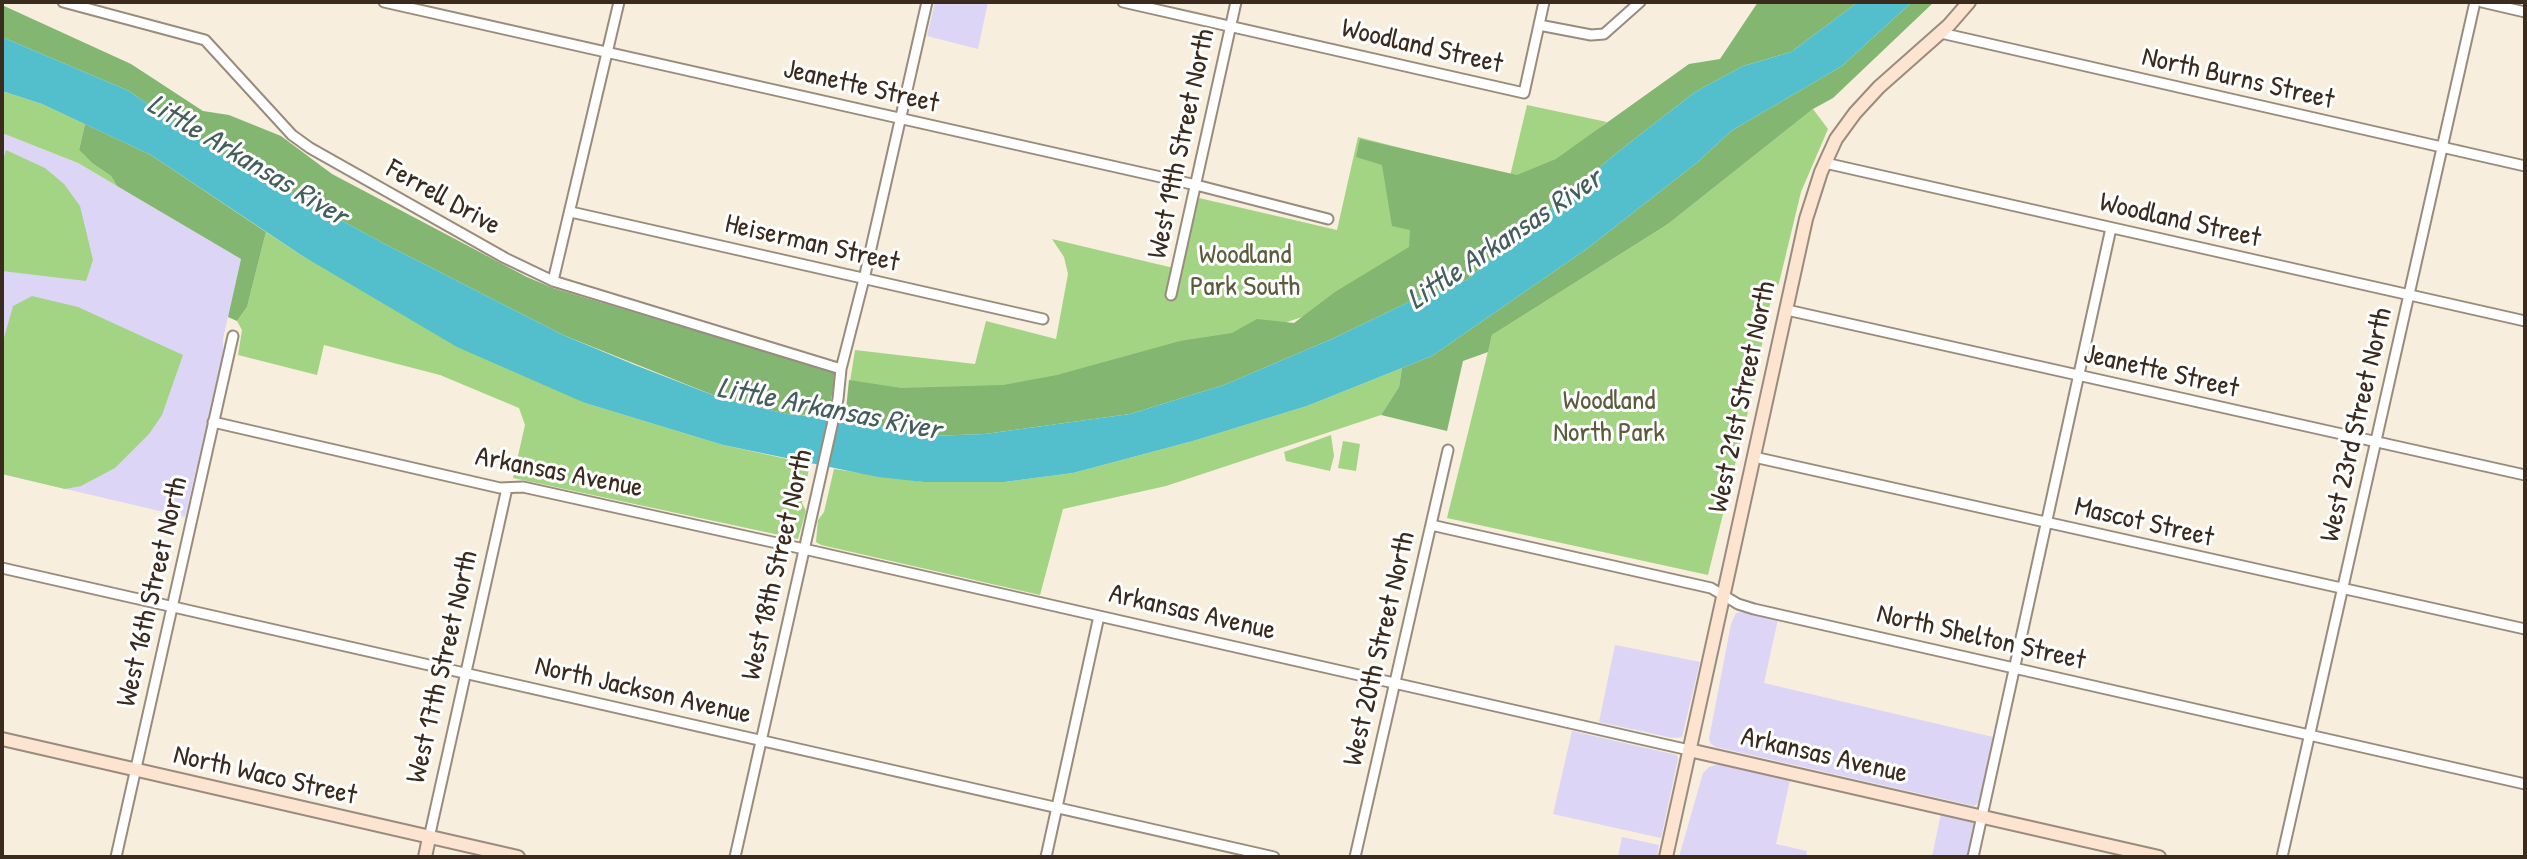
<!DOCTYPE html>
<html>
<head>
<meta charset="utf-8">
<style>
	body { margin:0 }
	#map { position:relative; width:2527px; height:859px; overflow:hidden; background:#f7eedd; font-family:"Patrick Hand",sans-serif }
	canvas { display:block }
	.frame { position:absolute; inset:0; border:4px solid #3b2a1e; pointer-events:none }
</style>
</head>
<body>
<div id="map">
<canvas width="2527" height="859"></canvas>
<div class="frame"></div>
</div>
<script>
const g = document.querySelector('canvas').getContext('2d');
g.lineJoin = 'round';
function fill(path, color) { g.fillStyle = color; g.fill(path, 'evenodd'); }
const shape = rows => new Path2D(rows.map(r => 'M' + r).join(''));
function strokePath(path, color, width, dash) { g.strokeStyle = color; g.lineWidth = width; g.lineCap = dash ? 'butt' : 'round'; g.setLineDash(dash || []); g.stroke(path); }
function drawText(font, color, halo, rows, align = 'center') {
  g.font = font + ' "Patrick Hand",sans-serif'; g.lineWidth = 6; g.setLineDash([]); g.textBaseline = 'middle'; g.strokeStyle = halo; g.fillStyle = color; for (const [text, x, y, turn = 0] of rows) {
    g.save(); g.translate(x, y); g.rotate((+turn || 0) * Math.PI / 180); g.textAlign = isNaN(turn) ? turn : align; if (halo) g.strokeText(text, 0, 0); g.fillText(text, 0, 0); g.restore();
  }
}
fill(shape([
	[935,2,988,2,978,49,927,36],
	[2,133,78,163,241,259,223,339,223,355,185,517,2,474],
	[1740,612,1778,619,1764,683,1993,737,1981,799,1977,804,1974,806,1716,747,1711,744,1709,739,1731,624,1736,613],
	[1615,645,1700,662,1682,737,1673,738,1599,722],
	[1572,731,1677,755,1678,759,1661,838,1553,814],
	[1719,764,1790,780,1776,844,1807,851,1806,857,1679,857,1703,773,1709,767],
	[1941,813,1974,822,1968,857,1932,857],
	[1622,837,1659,845,1657,857,1618,857]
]), '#ddd5f6');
fill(shape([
	[2,91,42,104,85,124,79,150,92,163,111,176,117,186,78,163,2,133],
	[1527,105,1607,122,1486,225,1350,301,1236,339,1024,392,849,388,855,350,975,364,986,321,1056,339,1068,274,1064,257,1052,239,1182,270,1199,198,1337,230,1358,137,1510,176],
	[1813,109,1828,129,1801,192,1779,283,1772,295,1749,408,1708,575,1447,518,1492,335,1668,224],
	[6,150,45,168,64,184,80,206,93,260,86,281,2,271,2,163],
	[266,232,301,255,585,403,723,445,810,464,802,503,806,511,798,539,513,478,525,425,519,408,440,375,324,345,317,375,238,355,242,330,237,321,247,307],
	[32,296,78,307,183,355,162,415,149,434,115,468,81,486,65,489,2,474,2,345,13,306],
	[1402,368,1399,387,1381,415,1166,486,1063,509,1040,595,821,545,816,542,818,520,824,512,834,469,924,482,1004,482,1073,473,1193,441,1307,406],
	[1331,435,1334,456,1330,471,1286,461,1284,452],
	[1343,441,1360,444,1356,471,1338,468]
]), '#a3d483');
fill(shape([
	[1758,2,1858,2,1791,52,1743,66,1695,92,1619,151,1467,280,1415,299,1334,338,1224,385,1130,414,985,434,930,436,845,419,849,380,901,388,1003,385,1057,375,1180,341,1232,333,1257,319,1294,323,1335,292,1409,247,1410,230,1392,226,1382,165,1356,157,1360,139,1517,175,1556,159,1689,64,1720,59],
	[1912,2,1934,2,1833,98,1813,109,1668,224,1492,335,1488,352,1463,361,1447,431,1381,415,1399,387,1402,368,1432,356,1588,248,1699,161,1731,131,1842,66],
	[2,5,131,64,203,111,229,115,281,136,332,174,527,277,553,288,836,373,828,416,787,414,723,399,563,335,381,242,223,156,129,91,2,37],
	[85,124,151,155,266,232,247,307,237,321,228,317,241,259,117,186,111,176,92,163,79,150]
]), '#82b671');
fill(shape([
	[1858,2,1912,2,1842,66,1731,131,1699,161,1588,248,1432,356,1307,406,1193,441,1073,473,1004,482,924,482,878,477,723,445,585,403,457,347,301,255,151,155,42,104,2,91,2,37,129,91,223,156,381,242,563,335,635,365,723,399,787,414,845,419,930,436,985,434,1130,414,1224,385,1334,338,1415,299,1467,280,1619,151,1695,92,1743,66,1791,52]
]), '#53bfcc');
const street = shape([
	[63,2,205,40,292,135,310,148,505,258,553,281,841,369],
	[384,2,1196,185,1328,219],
	[1123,2,1524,93,1544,2],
	[2482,2,2525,12],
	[1539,25,1591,35,1604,34,1640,2],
	[1941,33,2525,166],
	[1825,163,2525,321],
	[571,212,1043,319],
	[553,281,619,2],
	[1171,295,1236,2],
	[1787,310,2525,475],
	[213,422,500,488,523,487,541,491,804,549,1689,750],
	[1754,457,2525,629],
	[1431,525,1711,588,1738,604,1754,609,2525,784],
	[2,568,1274,857],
	[429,838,507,488],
	[116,857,233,336],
	[735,857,838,399,841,369,864,279,927,2],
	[1046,857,1099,616],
	[1355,857,1448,450],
	[1973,857,2111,228],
	[2282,857,2475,2]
]);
const secondary = shape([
	[2,739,518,857],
	[1689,750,2159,857],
	[425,857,429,838],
	[1666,857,1806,219,1821,172,1836,139,1855,113,1879,87,1949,25,1969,2]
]);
strokePath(street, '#998c7e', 13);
strokePath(secondary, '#998c7e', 16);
strokePath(street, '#fff', 9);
strokePath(secondary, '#fde4d1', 12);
drawText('28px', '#3b2a1e', '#fff', [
	["Woodland Street",1422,47,13],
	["North Burns Street",2238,79,13],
	["Jeanette Street",861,87,13],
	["West 19th Street North",1182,144,-78],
	["Ferrell Drive",443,198,29],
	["Woodland Street",2180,221,13],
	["Heiserman Street",812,244,13],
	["Jeanette Street",2161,372,13],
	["West 21st Street North",1743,397,-78],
	["West 23rd Street North",2357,425,-77],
	["Arkansas Avenue",559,473,11],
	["Mascot Street",2144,523,13],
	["West 18th Street North",778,565,-77],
	["West 16th Street North",153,592,-77],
	["Arkansas Avenue",1192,613,13],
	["North Shelton Street",1981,638,13],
	["West 20th Street North",1380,649,-77],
	["West 17th Street North",443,667,-77],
	["North Jackson Avenue",643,691,13],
	["Arkansas Avenue",1824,756,13],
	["North Waco Street",265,776,13]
]);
drawText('28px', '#5a5d3c', '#fff', [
	["Woodland",1245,256],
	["Park South",1245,288],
	["Woodland",1609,402],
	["North Park",1609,434]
]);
drawText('italic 30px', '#435e5b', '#fff', [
	["Little Arkansas River",247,161,31],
	["Little Arkansas River",1505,240,-34],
	["Little Arkansas River",829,410,11]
]);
</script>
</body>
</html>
